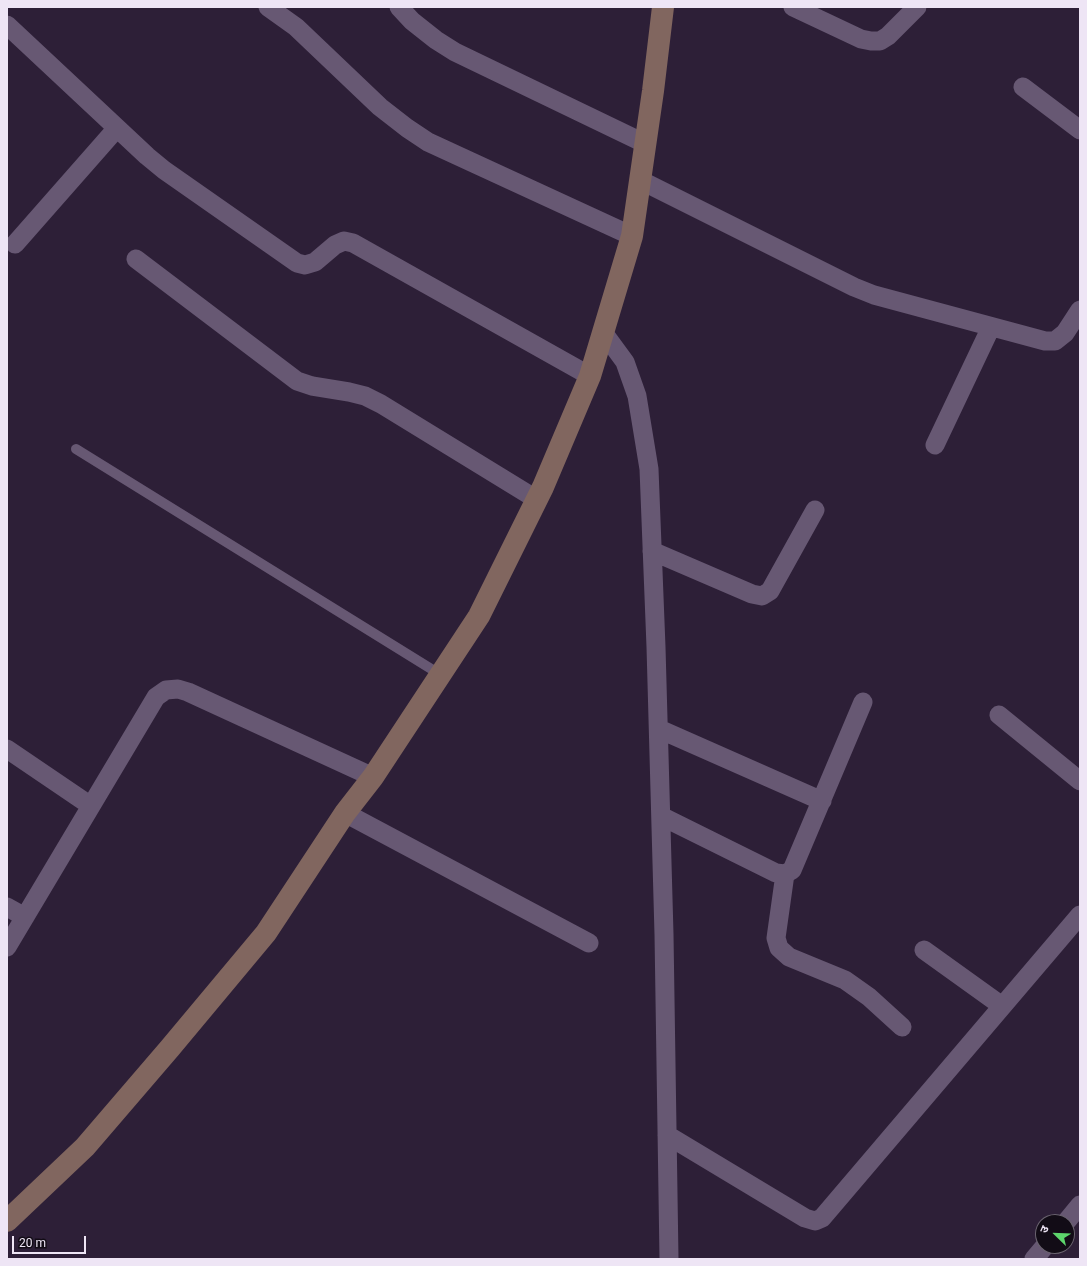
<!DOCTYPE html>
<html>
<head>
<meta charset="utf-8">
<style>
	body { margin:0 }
	#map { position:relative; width:1087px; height:1266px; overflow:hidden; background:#2d1f37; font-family:Roboto,"Noto Sans Devanagari",sans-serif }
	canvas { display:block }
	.frame { position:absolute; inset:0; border:8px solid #eee5f5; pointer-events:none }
	.north { position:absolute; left:1035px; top:1214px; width:40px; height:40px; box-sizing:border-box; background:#120c16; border:1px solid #6a636f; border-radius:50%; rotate:293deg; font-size:11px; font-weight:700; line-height:16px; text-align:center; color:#eee5f5 }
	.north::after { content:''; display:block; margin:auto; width:14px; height:18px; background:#5dd56c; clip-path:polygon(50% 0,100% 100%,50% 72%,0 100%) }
	.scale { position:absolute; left:12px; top:1236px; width:74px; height:18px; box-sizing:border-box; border:2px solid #eee5f5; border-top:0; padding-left:5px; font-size:12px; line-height:14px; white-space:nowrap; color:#eee5f5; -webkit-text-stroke:3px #120c16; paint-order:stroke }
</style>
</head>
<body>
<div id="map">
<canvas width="1087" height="1266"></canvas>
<div class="frame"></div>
<div class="north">उ</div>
<div class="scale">20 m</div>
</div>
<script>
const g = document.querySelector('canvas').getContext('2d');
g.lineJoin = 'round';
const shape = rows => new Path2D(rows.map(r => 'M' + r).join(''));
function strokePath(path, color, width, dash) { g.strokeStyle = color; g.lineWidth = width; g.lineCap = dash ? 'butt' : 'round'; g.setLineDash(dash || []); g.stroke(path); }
strokePath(shape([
	[76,449,441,675]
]), '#675873', 10);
strokePath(shape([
	[268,7,296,27,380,107,407,128,428,142,632,236],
	[399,7,412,21,436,40,455,52,646,144],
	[793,7,861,39,871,41,880,41,888,36,917,7],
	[7,25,147,156,164,170,297,263,305,265,315,262,335,245,344,241,353,243,590,376],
	[1023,87,1080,130],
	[640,180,854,287,874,295,1045,341,1055,341,1065,333,1080,310],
	[15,244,117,128],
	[136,259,297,381,312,386,349,392,365,396,381,404,536,499],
	[603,332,625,362,637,396,649,469,656,647,664,934,669,1259],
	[935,445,991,327],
	[652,551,752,594,762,596,770,591,815,510],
	[999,715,1080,781],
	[659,729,822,801],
	[7,749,91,806],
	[345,813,589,943],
	[661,816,776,873,785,874,792,870,863,702],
	[785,874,776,938,779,948,789,957,845,980,869,997,902,1027],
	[7,907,25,917],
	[7,947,156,697,166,690,178,689,188,692,373,777],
	[924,950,1002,1006],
	[667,1135,805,1218,815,1221,822,1218,1080,915],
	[1066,1222,1080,1205],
	[1034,1259,1045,1246]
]), '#675873', 19);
strokePath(shape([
	[7,1221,85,1147,170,1048,266,933,345,813,373,777,479,616,543,487,590,376,632,236,653,91,663,7]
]), '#81665f', 22);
</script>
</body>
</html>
